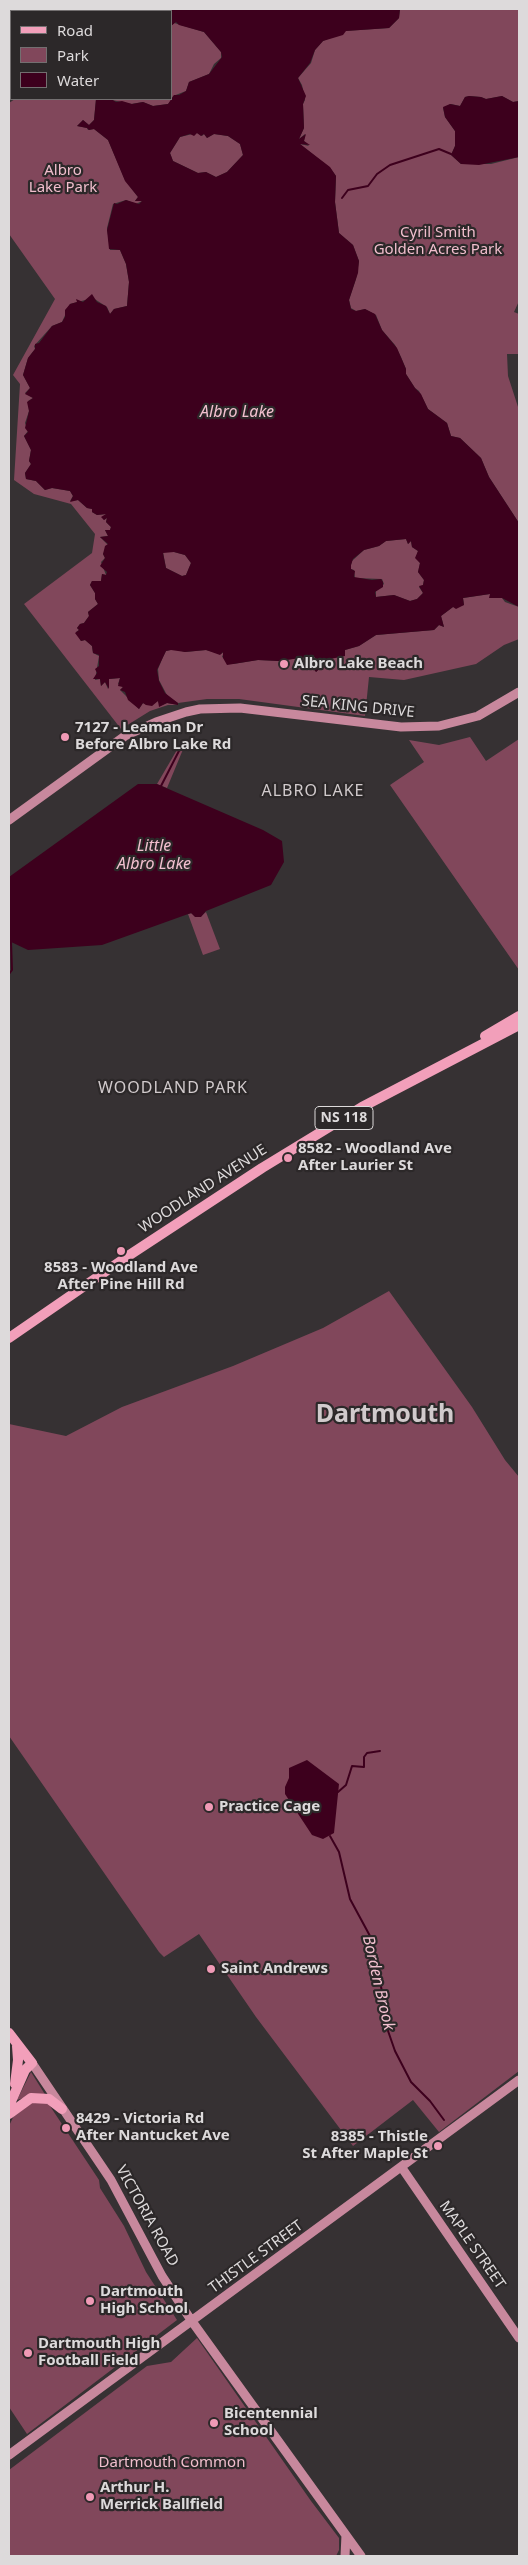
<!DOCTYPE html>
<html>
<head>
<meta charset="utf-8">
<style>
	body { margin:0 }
	#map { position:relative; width:528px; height:2565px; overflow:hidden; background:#363133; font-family:"Noto Sans",sans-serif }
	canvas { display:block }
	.frame { position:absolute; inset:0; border:10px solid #dddadb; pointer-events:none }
	.legend { position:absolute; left:10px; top:10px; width:162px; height:90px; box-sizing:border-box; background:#2c2829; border:1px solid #736f70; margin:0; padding:6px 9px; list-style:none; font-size:15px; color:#dddadb }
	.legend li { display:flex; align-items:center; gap:10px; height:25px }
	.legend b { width:25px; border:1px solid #736f70 }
</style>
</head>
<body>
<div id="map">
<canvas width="528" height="2565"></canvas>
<div class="frame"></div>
<ul class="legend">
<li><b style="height:6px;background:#f29fba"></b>Road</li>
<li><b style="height:14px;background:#81475b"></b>Park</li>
<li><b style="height:14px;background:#3d001d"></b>Water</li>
</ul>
</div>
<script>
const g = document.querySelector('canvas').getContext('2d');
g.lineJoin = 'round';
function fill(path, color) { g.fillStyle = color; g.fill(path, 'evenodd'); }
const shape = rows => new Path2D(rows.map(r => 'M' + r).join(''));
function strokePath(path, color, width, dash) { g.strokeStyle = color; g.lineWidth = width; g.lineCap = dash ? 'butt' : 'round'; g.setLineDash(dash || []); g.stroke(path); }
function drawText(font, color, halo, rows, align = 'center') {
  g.font = font + ' "Noto Sans",sans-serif'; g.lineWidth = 4.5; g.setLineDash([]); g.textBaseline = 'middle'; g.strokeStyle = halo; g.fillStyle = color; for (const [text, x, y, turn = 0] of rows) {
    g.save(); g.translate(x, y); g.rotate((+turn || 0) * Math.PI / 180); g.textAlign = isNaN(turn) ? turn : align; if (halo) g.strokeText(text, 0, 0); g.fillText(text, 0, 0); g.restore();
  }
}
fill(shape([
	[9,9,136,9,137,11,11,11,11,69,9,65],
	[400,9,519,9,519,101,513,102,502,96,486,99,481,97,469,96,465,97,460,106,451,104,443,108,445,117,455,131,455,146,451,155,461,164,491,164,519,157,519,301,514,312,519,314,519,354,507,354,508,376,519,410,519,523,489,477,481,458,460,438,451,436,447,423,428,409,419,391,415,388,406,374,406,369,401,357,395,345,382,330,376,315,365,309,356,311,351,308,349,300,356,279,359,261,353,245,339,233,335,202,336,176,331,169,300,144,309,146,304,141,305,134,299,139,304,128,303,104,305,100,302,85,298,78,311,63,315,50,323,41,345,31,389,28,399,18],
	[174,23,204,32,221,52,221,58,214,64,209,74,189,82,186,91,173,96,171,101,168,104,153,106,143,102,131,104,112,100,171,99,171,26],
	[15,99,96,99,94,120,89,125,83,120,77,126,87,128,88,130,94,129,108,140,125,180,138,197,135,201,142,201,136,204,126,200,113,204,107,228,110,250,120,250,126,264,129,282,127,306,114,309,110,314,107,307,93,298,70,304,62,322,52,326,34,346,35,349,28,358,23,375,30,388,25,393,33,398,28,401,29,411,25,423,28,431,24,436,31,450,29,461,31,464,25,473,26,479,36,481,45,490,52,488,70,491,73,496,70,501,78,500,87,508,93,509,92,512,97,515,106,514,103,518,104,520,107,518,106,522,111,527,110,530,105,530,108,536,100,537,108,545,103,554,105,558,101,562,106,575,102,574,101,581,92,581,90,585,95,593,95,599,98,604,88,612,89,616,84,623,80,624,77,628,79,630,76,632,81,641,85,640,92,646,93,653,99,656,95,680,100,679,101,686,105,682,108,689,109,679,120,678,118,684,123,687,120,690,139,709,143,703,147,705,158,701,160,706,167,703,178,705,168,705,150,711,121,729,24,604,92,553,95,534,71,504,34,494,14,480,20,384,13,375,55,299,9,234,9,103],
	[197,133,202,136,204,134,207,138,214,134,228,136,240,144,243,155,227,172,216,177,206,172,198,173,173,161,170,153,180,137],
	[406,539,408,544,411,541,412,547,418,551,416,558,420,563,418,572,424,580,423,585,419,587,423,593,417,599,410,601,394,595,376,597,376,591,384,584,382,579,355,578,354,570,351,569,351,565,352,561,364,550,379,546,386,541],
	[163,552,174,552,185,555,191,563,186,575,182,576,166,568],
	[490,594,491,598,502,598,505,602,519,607,519,639,504,645,476,664,404,680,369,677,365,716,239,699,207,699,178,703,168,697,159,680,158,669,163,657,166,651,175,649,185,652,206,650,221,654,224,652,222,657,233,664,258,660,279,661,306,657,308,654,315,657,313,663,316,672,330,659,341,656,345,650,359,646,376,635,434,630,439,625,444,627,441,616,453,607,464,605,463,598],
	[470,737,486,761,519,739,519,970,390,785,424,762,409,740,439,745],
	[181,743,184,747,167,788,157,784],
	[206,912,220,949,203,955,188,914,193,913,200,917],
	[389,1291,472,1407,505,1460,519,1477,519,2071,439,2132,413,2100,353,2146,256,2017,199,1934,164,1957,159,1952,9,1736,9,1424,66,1436,122,1407,233,1366,323,1328],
	[31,2072,46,2096,37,2094,17,2100],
	[28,2103,48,2103,99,2180,100,2188,124,2226,146,2272,177,2320,27,2434,9,2407,9,2126,16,2111],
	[197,2338,311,2501,339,2538,339,2550,336,2556,9,2556,9,2470,147,2366,171,2362]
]), '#81475b');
fill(shape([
	[136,9,400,9,399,18,389,28,346,31,343,35,323,41,315,50,310,63,298,78,306,96,303,104,304,128,299,139,306,134,304,141,310,145,300,144,330,167,336,176,335,202,339,233,353,245,359,261,358,273,349,300,351,309,356,311,365,309,375,314,382,330,397,348,406,369,406,374,415,388,421,394,428,409,447,423,451,436,460,438,481,458,489,477,519,523,519,607,502,598,489,598,490,594,463,598,464,605,456,609,453,607,441,616,444,627,439,625,434,630,376,635,359,646,345,650,345,656,330,659,316,672,312,667,315,657,309,657,308,655,307,657,279,661,258,660,227,665,223,658,223,652,220,655,206,650,185,652,171,650,166,651,157,670,159,681,165,693,178,703,178,705,167,703,159,707,158,701,152,706,146,705,143,703,139,709,128,700,125,692,120,690,123,687,118,686,120,678,109,679,109,689,105,682,101,686,100,679,93,679,97,673,95,669,99,666,99,655,93,653,92,646,85,640,81,641,75,633,79,630,77,628,80,624,84,623,89,616,88,612,98,604,95,599,95,593,90,585,92,581,101,581,102,574,106,575,107,572,100,566,105,558,103,554,105,546,108,544,100,537,108,536,105,530,110,530,111,527,106,522,107,518,104,520,101,517,106,514,97,515,92,512,92,509,87,508,78,500,70,502,73,496,70,491,52,488,45,490,36,481,26,479,25,473,31,464,29,461,31,450,24,436,28,432,25,428,29,411,27,402,33,398,25,394,30,388,23,375,28,358,35,349,35,344,39,343,52,326,62,322,65,317,65,310,70,304,77,302,76,299,83,302,92,294,97,302,106,306,110,314,114,309,127,306,129,282,126,264,120,250,109,249,107,230,114,203,117,204,126,200,139,204,142,201,135,201,138,197,125,181,108,140,94,129,89,130,87,128,77,126,83,120,89,125,94,120,96,99,111,99,116,102,122,101,132,104,143,102,153,106,168,104,174,95,179,95,186,91,189,82,209,74,222,57,221,52,204,32,179,25,176,22,171,26,171,11,137,11],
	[197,133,201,136,204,134,207,138,214,134,228,136,240,144,243,155,227,172,216,177,206,172,198,173,173,161,170,153,180,137,190,134,194,136],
	[406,539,408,544,411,541,412,547,418,551,415,558,420,563,418,572,424,580,423,585,419,586,423,593,417,599,410,601,394,595,376,597,375,592,383,587,383,582,381,579,372,580,354,577,355,571,351,569,351,565,353,559,364,550,379,546,386,541],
	[174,552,185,555,191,563,186,575,182,576,166,568,163,553],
	[469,96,481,97,486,99,502,96,513,102,519,101,519,157,479,165,461,164,451,155,455,146,455,131,445,117,443,107,450,104,460,106,465,97],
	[138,784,157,784,263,830,282,841,284,862,271,885,206,911,201,917,195,917,191,913,102,945,28,950,9,941,9,877],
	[307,1760,339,1784,334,1833,323,1839,312,1835,285,1794,285,1787,289,1778,289,1768]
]), '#3d001d');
strokePath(shape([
	[342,198,348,190,368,186,377,174,390,165,439,149,451,154],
	[161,786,182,745],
	[9,974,12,970,11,942],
	[338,1792,346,1785,352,1766,364,1767,364,1757,367,1753,380,1751],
	[330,1836,339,1852,350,1899,370,1936,383,1996,387,2028,395,2051,411,2082,430,2101,444,2120]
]), '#3d001d', 2);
strokePath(shape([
	[26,9,42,9],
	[9,820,125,736,156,722,186,712,200,709,240,708,401,727,439,726,478,716,519,692],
	[32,2063,111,2180,162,2276,191,2320,361,2556],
	[402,2168,519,2338],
	[9,2455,519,2080],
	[345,2556,346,2535]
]), '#c8889d', 9);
strokePath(shape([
	[485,1036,519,1016],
	[9,1338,128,1256,262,1168,362,1107,519,1025],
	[9,2033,32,2063,25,2070,9,2106],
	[15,2084,18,2060,17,2046],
	[9,2114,31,2098,49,2099,62,2109]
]), '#f29fba', 10);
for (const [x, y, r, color] of [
	[284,664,5,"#f09ab6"],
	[65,737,5,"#f09ab6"],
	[288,1158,5,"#f09ab6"],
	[121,1251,5,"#f09ab6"],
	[209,1807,5,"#f09ab6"],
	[211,1969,5,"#f09ab6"],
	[66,2128,5,"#f09ab6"],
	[438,2146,5,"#f09ab6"],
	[90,2301,5,"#f09ab6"],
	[28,2353,5,"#f09ab6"],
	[214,2423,5,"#f09ab6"],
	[90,2497,5,"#f09ab6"]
]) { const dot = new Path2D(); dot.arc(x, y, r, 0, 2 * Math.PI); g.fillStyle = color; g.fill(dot); strokePath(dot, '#2c2829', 2); }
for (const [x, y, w] of [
	[344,1118,58]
]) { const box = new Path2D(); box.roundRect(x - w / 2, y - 11.5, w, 23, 4); g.fillStyle = '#2c2829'; g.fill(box); strokePath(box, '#dddadb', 1); }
drawText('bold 14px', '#dddadb', null, [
	["NS 118",344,1118]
]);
drawText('15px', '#f1becd', '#2c2829', [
	["Albro",63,171],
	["Lake Park",63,188],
	["Cyril Smith",438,233],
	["Golden Acres Park",438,250],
	["Dartmouth Common",172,2463]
]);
drawText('bold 15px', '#dddadb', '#2c2829', [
	["Albro Lake Beach",294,664],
	["7127 - Leaman Dr",75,728],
	["Before Albro Lake Rd",75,745],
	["8582 - Woodland Ave",298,1149],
	["After Laurier St",298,1166],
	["8583 - Woodland Ave",121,1268,"center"],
	["After Pine Hill Rd",121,1285,"center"],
	["Practice Cage",219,1807],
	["Saint Andrews",221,1969],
	["8429 - Victoria Rd",76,2119],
	["After Nantucket Ave",76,2136],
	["8385 - Thistle",428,2137,"right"],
	["St After Maple St",428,2154,"right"],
	["Dartmouth",100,2292],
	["High School",100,2309],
	["Dartmouth High",38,2344],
	["Football Field",38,2361],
	["Bicentennial",224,2414],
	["School",224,2431],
	["Arthur H.",100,2488],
	["Merrick Ballfield",100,2505]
], 'left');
drawText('15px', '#dddadb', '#2c2829', [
	["SEA KING DRIVE",358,707,6],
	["WOODLAND AVENUE",203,1189,-33],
	["VICTORIA ROAD",147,2216,61],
	["MAPLE STREET",472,2245,55],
	["THISTLE STREET",256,2257,-36]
]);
drawText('italic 16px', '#f2c0cf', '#2c2829', [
	["Albro Lake",237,412],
	["Little",154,846],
	["Albro Lake",154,864],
	["Borden Brook",378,1983,77]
]);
g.letterSpacing = '1px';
drawText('16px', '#d1cacc', '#2c2829', [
	["ALBRO LAKE",313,791],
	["WOODLAND PARK",173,1088]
]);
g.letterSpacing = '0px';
drawText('bold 25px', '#d1cacc', '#2c2829', [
	["Dartmouth",385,1415]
]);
</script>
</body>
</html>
